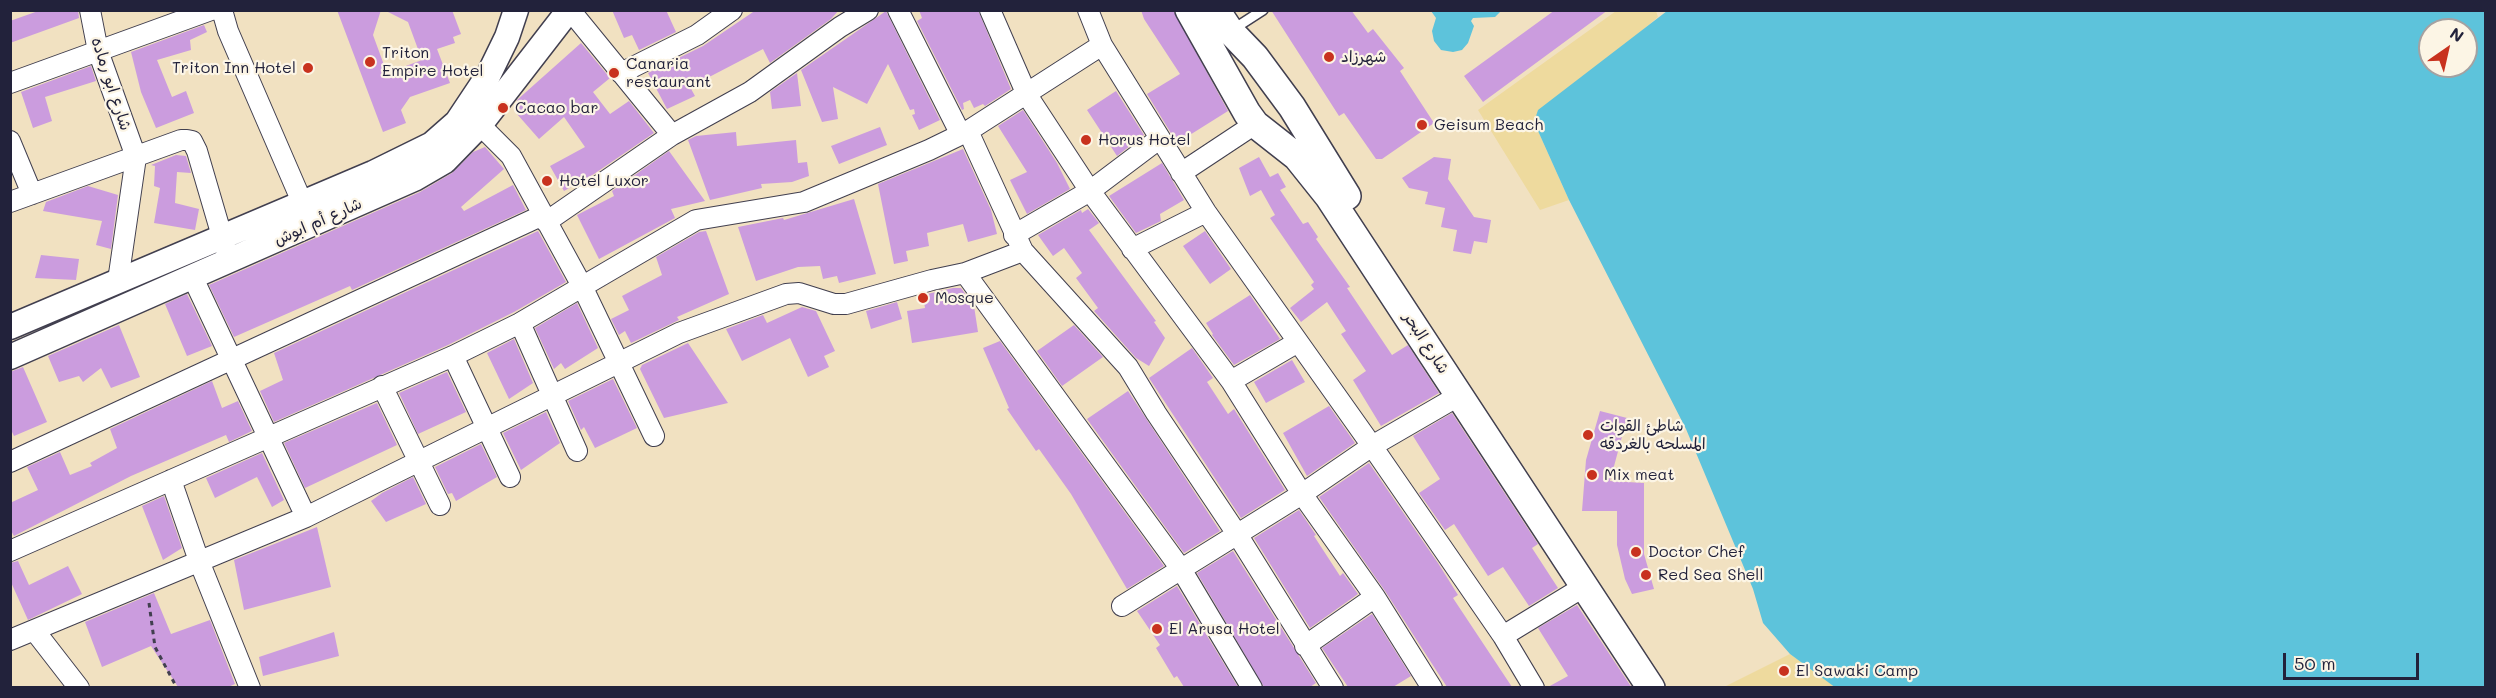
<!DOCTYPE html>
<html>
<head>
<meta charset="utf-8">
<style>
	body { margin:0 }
	#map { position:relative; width:2496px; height:698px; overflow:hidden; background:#f1e1c1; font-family:Mali,sans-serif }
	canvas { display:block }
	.frame { position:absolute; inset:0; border:12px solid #22223b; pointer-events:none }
	.north { position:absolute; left:2418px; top:18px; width:60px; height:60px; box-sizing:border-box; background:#fcf5e5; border:2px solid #a5a1a1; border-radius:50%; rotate:34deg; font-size:16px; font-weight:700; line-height:24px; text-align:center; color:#22223b }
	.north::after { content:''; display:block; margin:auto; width:21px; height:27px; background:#c8321e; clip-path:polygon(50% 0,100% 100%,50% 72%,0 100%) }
	.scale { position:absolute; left:2283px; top:653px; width:136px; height:27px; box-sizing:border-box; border:3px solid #22223b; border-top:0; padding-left:8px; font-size:18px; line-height:21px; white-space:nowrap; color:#22223b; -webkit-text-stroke:4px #fcf5e5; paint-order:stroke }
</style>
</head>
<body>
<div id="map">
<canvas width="2496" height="698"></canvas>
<div class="frame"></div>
<div class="north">N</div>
<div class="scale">50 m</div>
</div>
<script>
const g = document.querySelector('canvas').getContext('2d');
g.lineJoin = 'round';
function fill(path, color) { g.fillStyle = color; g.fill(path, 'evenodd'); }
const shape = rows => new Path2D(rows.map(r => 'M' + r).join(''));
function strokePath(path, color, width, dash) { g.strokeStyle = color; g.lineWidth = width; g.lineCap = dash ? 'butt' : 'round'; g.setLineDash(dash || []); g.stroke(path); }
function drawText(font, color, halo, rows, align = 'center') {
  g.font = font + ' Mali,"Playpen Sans Arabic",sans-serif'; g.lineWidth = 4.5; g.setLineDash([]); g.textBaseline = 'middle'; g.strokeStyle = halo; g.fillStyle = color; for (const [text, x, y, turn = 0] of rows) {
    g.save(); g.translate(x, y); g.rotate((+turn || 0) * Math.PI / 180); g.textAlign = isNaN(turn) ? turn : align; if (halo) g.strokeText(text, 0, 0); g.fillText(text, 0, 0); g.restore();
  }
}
fill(shape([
	[1616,11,1656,11,1658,17,1534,122,1569,200,1540,210,1478,110],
	[1790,654,1836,687,1722,688]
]), '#eeda9e');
fill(shape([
	[1431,11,1501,11,1495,17,1473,18,1471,21,1474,26,1468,43,1462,50,1453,52,1441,50,1434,41,1432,31,1436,18],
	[1667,11,2485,11,2485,687,1836,688,1790,654,1763,623,1753,589,1686,429,1569,200,1534,122,1538,110],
	[2430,30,2466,30,2466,66,2430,66]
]), '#5dc3db');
fill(shape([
	[41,10,78,10,79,18,10,43,10,21],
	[337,10,381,10,373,35,387,73,422,60,408,22,384,10,452,10,461,34,453,37,455,43,437,49,450,83,410,97,401,110,406,123,383,132],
	[612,10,666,10,676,32,639,50,632,35,624,38],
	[756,10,839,10,831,19,770,63,763,49,690,87,695,96,667,109,648,73,703,46],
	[919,10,978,10,1011,89,985,106,983,104,974,108,970,100,963,103,964,109,962,110,917,21,922,18],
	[1141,10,1173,10,1228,111,1177,143,1147,94,1180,74,1144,19],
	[1271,10,1351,10,1368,33,1373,29,1404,68,1400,71,1434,123,1382,159,1376,159,1344,113,1339,116],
	[1555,10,1608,10,1483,102,1464,76],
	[886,11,940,120,919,130,912,115,915,114,914,109,910,110,888,64,867,104,833,87,838,119,822,122,801,70],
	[204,25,207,32,190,40,191,50,157,60,172,97,186,91,194,113,156,128,141,92,131,52],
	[581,43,610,78,593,92,610,114,629,101,654,133,594,174,564,191,550,166,585,147,564,117,539,139,517,114,517,100],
	[91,66,96,81,45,97,52,121,33,128,21,92],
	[797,73,801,106,772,109,770,92],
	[1116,91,1144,135,1117,156,1087,110],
	[1023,110,1057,163,1070,189,1027,214,1010,180,1027,172,998,126],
	[880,127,887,145,839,164,831,146],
	[736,132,737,146,796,140,798,163,807,162,809,176,792,182,761,184,762,188,710,200,688,140,696,136],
	[485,147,504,169,461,207,464,211,513,185,526,210,352,290,350,286,234,337,209,285,420,192,452,173,473,152],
	[963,149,991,210,997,234,968,242,963,224,927,233,929,246,906,251,908,261,894,264,878,184],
	[669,151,705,201,671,209,675,218,599,259,577,215,614,196,612,191],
	[176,155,186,156,191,173,177,172,175,203,199,209,195,230,154,223,160,188,154,186,155,166,151,165],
	[1259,157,1270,177,1278,173,1286,187,1280,190,1303,224,1308,222,1318,237,1316,239,1350,287,1347,288,1392,355,1408,345,1439,393,1381,426,1353,380,1366,371,1341,334,1346,331,1327,302,1301,322,1290,308,1314,289,1311,285,1314,282,1270,218,1275,215,1261,190,1250,196,1239,168],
	[1434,157,1451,159,1448,179,1474,217,1491,220,1487,243,1474,241,1471,254,1453,251,1457,230,1441,227,1445,208,1425,204,1428,192,1409,188,1402,178],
	[1162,163,1184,200,1160,214,1161,221,1136,233,1109,196],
	[88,186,118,195,111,249,96,245,102,221,43,211,46,202],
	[854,199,876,274,839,283,837,276,823,279,820,266,798,267,756,281,738,227,783,218,784,220],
	[1088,209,1099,223,1089,230,1156,321,1154,322,1165,338,1149,366,1136,358,1094,311,1098,308,1076,278,1082,273,1064,248,1053,256,1038,235,1081,210,1082,213],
	[538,231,566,282,514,312,448,345,274,422,260,391,283,380,274,353],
	[706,231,729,294,677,317,679,320,631,343,625,331,619,335,611,319,629,310,622,296,662,275,656,257,699,232],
	[1205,231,1231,269,1210,284,1183,246],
	[41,255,79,259,76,280,35,278],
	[953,288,961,288,974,306,978,332,912,343,907,311,925,308,923,295],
	[187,294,212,346,187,356,165,304],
	[1250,295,1280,339,1234,365,1212,335,1213,334,1206,323],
	[897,302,902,319,871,329,866,311],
	[577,303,598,348,565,369,561,363,554,369,535,328],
	[802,307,816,311,835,351,824,356,829,367,808,377,790,338,742,361,726,329,763,315,767,323],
	[119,325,140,377,111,388,101,368,83,382,79,376,59,382,48,356],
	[1074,325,1103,357,1062,386,1037,351],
	[514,339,533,383,509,399,487,353],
	[1000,341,1164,566,1127,589,1071,494,1039,449,1036,451,1007,409,1009,408,983,348],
	[688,343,728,403,664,418,640,369,642,365],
	[1192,348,1213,378,1207,382,1228,414,1234,409,1285,490,1241,518,1149,378],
	[1292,360,1305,382,1266,403,1254,382],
	[23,367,47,422,14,436,10,428,10,372],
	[447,372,466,412,418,434,399,393],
	[613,379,637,428,595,448,584,427,581,430,568,401],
	[212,381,222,408,238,401,252,431,229,442,226,435,131,476,14,536,10,529,10,503,38,490,27,467,60,452,70,475,92,466,90,463,117,448,110,429],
	[1128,391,1220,531,1184,553,1087,419],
	[377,403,397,445,305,488,284,443],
	[1329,406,1355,443,1307,476,1283,433],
	[1600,411,1627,418,1610,481,1644,483,1644,554,1654,589,1632,594,1625,579,1617,545,1617,511,1582,511,1586,460],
	[546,412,560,443,521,470,503,433],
	[1452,413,1538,544,1532,548,1558,588,1529,606,1503,567,1488,576,1454,524,1445,530,1419,493,1440,479,1413,436],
	[481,444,497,477,456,501,452,493,448,494,435,467],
	[262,453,284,500,272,507,257,477,215,498,206,478],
	[1369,463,1438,563,1458,595,1453,598,1512,687,1447,687,1385,591,1319,497],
	[413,477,426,504,386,522,371,501,382,493],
	[164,496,182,548,163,560,142,506],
	[1299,510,1316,535,1314,536,1340,576,1343,573,1358,594,1310,628,1254,538],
	[317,527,331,587,244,610,234,560],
	[1233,551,1316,683,1310,687,1264,687,1197,573],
	[18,561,29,585,68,566,82,594,28,620,10,580,10,563],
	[1177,586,1238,687,1184,687,1177,676,1174,678,1156,648,1160,645,1137,611],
	[154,593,171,634,210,620,235,684,228,687,178,687,151,646,102,667,85,622],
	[1577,605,1630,685,1632,687,1548,687,1568,676,1538,628],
	[1372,614,1411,676,1393,687,1348,687,1322,648],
	[334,632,339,656,263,676,259,657]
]), '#cb9cde');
const service = shape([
	[1232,30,1263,10]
]);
const minor = shape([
	[90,10,98,51,136,157,118,281],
	[222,10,228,31,302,202],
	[570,10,672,135],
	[898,10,960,133],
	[990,10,1027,95,1090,191,1231,381,1302,494,1375,597,1432,688],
	[1088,10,1102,45,1206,212,1372,446,1503,636,1534,688],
	[621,73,697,35,732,10],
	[10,83,211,10],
	[480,125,511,156,582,286,654,436],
	[968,131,1023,251,1128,367,1156,413,1237,534,1333,688],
	[10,141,32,194],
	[1181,173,1255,124],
	[10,202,181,140,187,140,192,141,197,151,226,250],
	[546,222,672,135,750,92,840,27,868,10],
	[1014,235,1090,191,1159,139],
	[1132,249,1206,212],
	[965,273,1181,569,1252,688],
	[193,278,306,517],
	[520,323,577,451],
	[453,356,510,477],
	[1231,381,1298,342],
	[382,386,440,505],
	[10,462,543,215],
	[171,480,199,561,250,688],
	[10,551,453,356,520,323,696,220,804,202,929,150,968,131,1102,45],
	[1122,606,1302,494,1372,446,1460,395],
	[34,630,79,688],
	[1503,636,1585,586],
	[10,640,306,517,679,333,786,294,799,293,834,304,846,304,932,280,965,273,1023,251],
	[1305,646,1375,597]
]);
const tertiary = shape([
	[10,327,373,173,432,144,457,122,489,74,507,37,516,10],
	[10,357,414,179,445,161,480,125,569,10]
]);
const secondary = shape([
	[1189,10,1247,113,1255,124,1297,157,1329,197,1651,688],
	[1216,10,1230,31,1255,57,1292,107,1347,196]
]);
strokePath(service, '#413f4f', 12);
strokePath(minor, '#413f4f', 22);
strokePath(tertiary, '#413f4f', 27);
strokePath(secondary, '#413f4f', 30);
strokePath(shape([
	[149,603,155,647,177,688]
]), '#413f4f', 3, [4.5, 4.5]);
strokePath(service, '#fff', 9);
strokePath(minor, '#fff', 20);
strokePath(tertiary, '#fff', 24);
strokePath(secondary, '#fff', 27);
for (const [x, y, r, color] of [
	[1329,57,6,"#c8321e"],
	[370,62,6,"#c8321e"],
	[308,68,6,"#c8321e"],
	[614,73,6,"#c8321e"],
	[503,108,6,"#c8321e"],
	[1422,125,6,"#c8321e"],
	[1086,140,6,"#c8321e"],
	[547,181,6,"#c8321e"],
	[923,298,6,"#c8321e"],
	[1588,435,6,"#c8321e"],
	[1592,475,6,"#c8321e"],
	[1636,552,6,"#c8321e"],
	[1646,575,6,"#c8321e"],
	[1157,629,6,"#c8321e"],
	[1784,671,6,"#c8321e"]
]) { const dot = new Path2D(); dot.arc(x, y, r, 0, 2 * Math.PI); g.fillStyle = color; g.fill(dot); strokePath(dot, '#fcf5e5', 2); }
drawText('16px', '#22223b', '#fcf5e5', [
	["Triton",382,53],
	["Empire Hotel",382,71],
	["شهرزاد",1341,57],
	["Canaria",626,64],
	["restaurant",626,82],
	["Triton Inn Hotel",296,68,"right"],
	["Cacao bar",515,108],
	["Geisum Beach",1434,125],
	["Horus Hotel",1098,140],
	["Hotel Luxor",559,181],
	["Mosque",935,298],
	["شاطئ القوات",1600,426],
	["المسلحه بالغردقه",1600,444],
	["Mix meat",1604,475],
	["Doctor Chef",1648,552],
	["Red Sea Shell",1658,575],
	["El Arusa Hotel",1169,629],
	["El Sawaki Camp",1796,671]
], 'left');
drawText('16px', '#22223b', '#fcf5e5', [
	["شارع ابو رماده",111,84,72],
	["شارع أم ابوش",318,222,-24],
	["شارع البحر",1426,343,57]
]);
</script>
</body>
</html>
